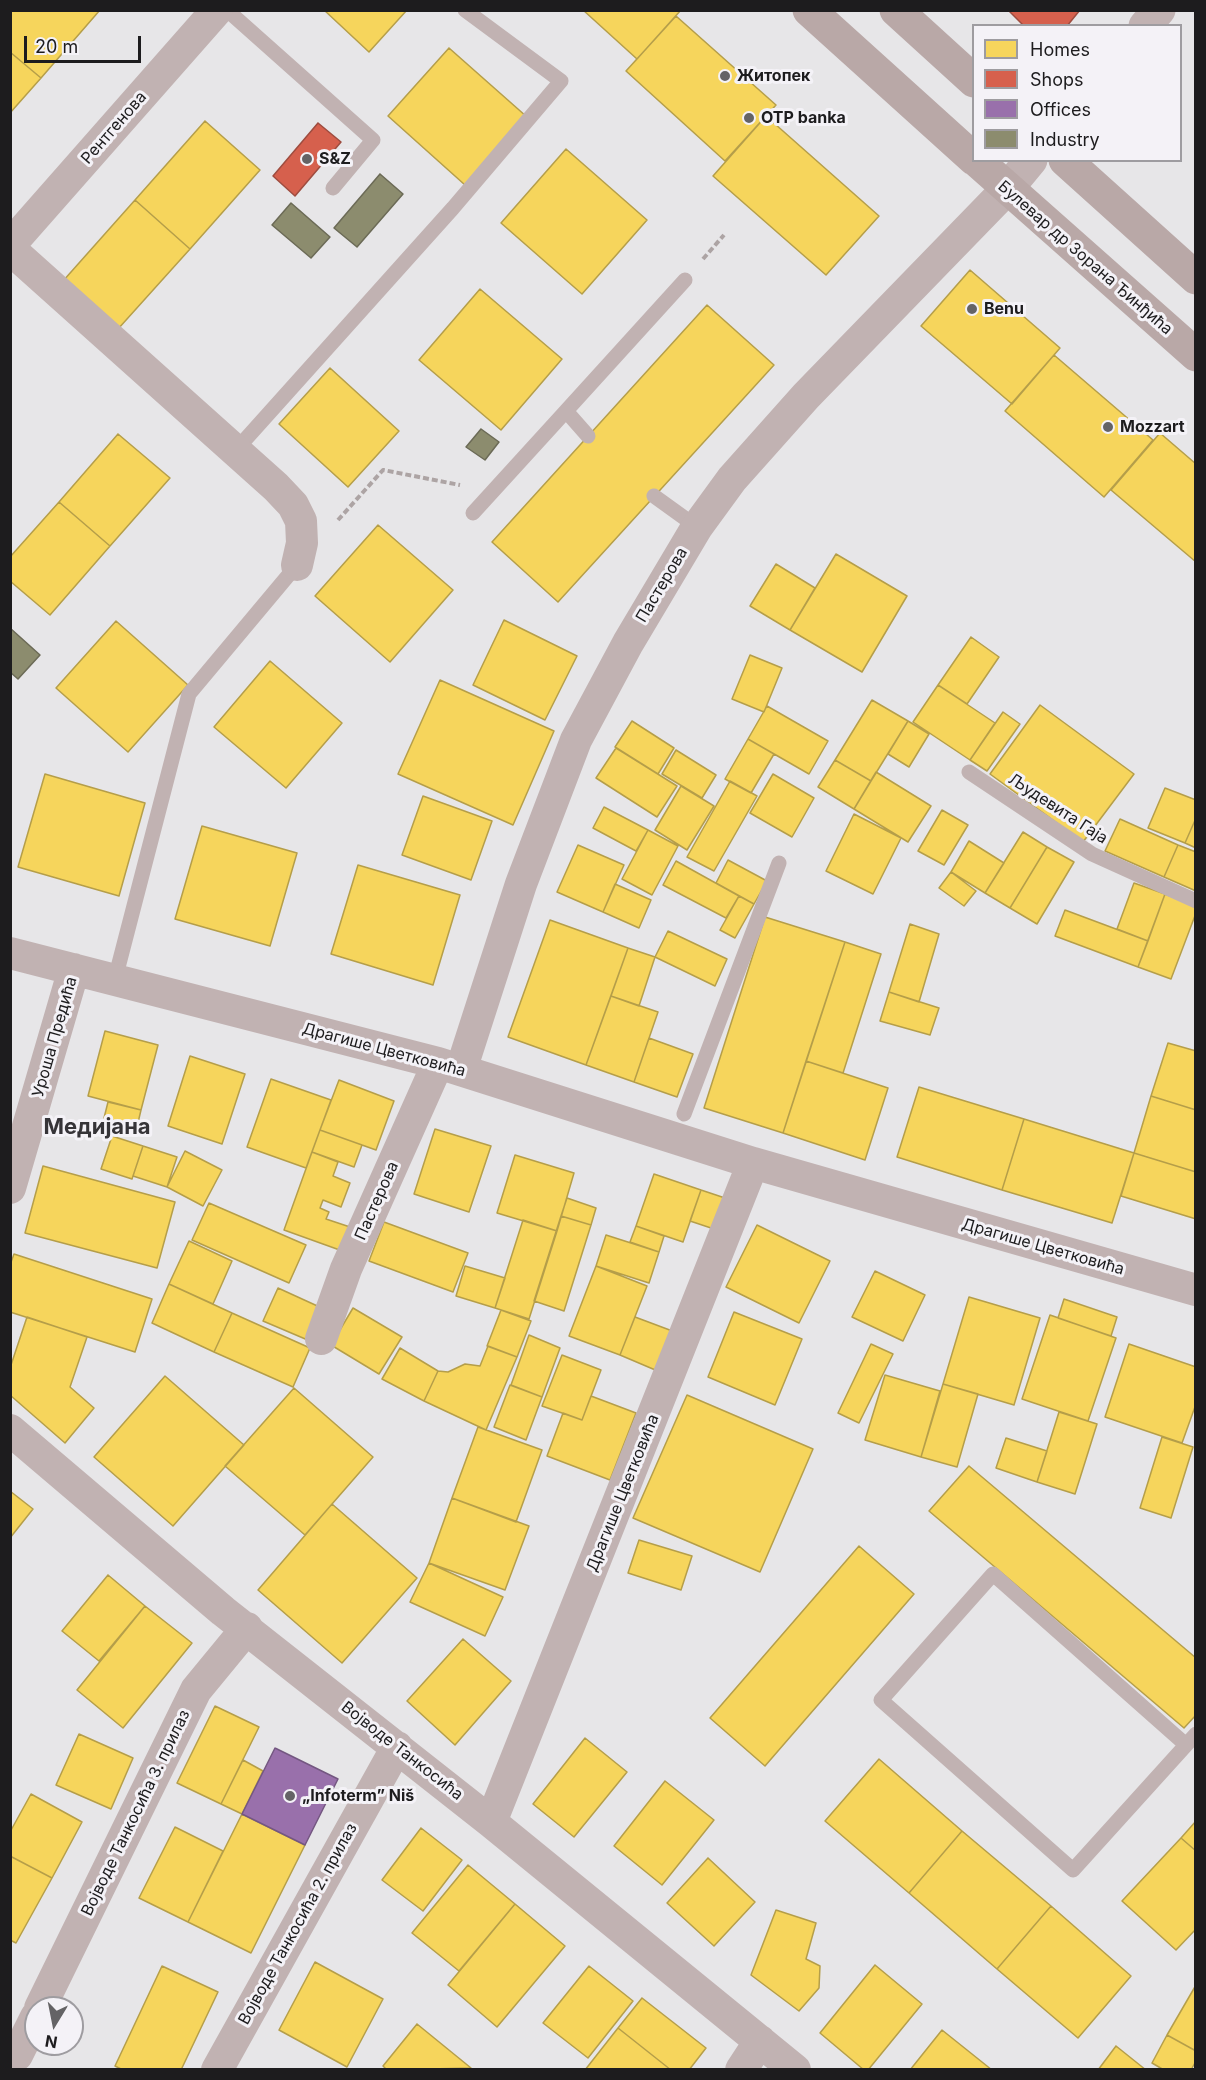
<!DOCTYPE html>
<html>
<head>
<meta charset="utf-8">
<style>
	body { margin:0 }
	#map { position:relative; width:1206px; height:2080px; overflow:hidden; background:#e7e6e8; font-family:Inter,sans-serif }
	canvas { display:block }
	.frame { position:absolute; inset:0; border:12px solid #1d1c1e; pointer-events:none }
	.legend { position:absolute; left:972px; top:24px; width:210px; height:138px; box-sizing:border-box; background:#f4f2f7; border:2px solid #9e9ca0; margin:0; padding:8px 10px; list-style:none; font-size:18px; color:#1d1c1e }
	.legend li { display:flex; align-items:center; gap:12px; height:30px }
	.legend b { width:30px; border:2px solid #9e9ca0 }
	.north { position:absolute; left:24px; top:1996px; width:60px; height:60px; box-sizing:border-box; background:#f4f2f7; border:2px solid #9e9ca0; border-radius:50%; rotate:190deg; font-size:16px; font-weight:700; line-height:24px; text-align:center; color:#1d1c1e }
	.north::after { content:''; display:block; margin:auto; width:21px; height:27px; background:#646365; clip-path:polygon(50% 0,100% 100%,50% 72%,0 100%) }
	.scale { position:absolute; left:24px; top:36px; width:117px; height:27px; box-sizing:border-box; border:3px solid #1d1c1e; border-top:0; padding-left:8px; font-size:18px; line-height:21px; white-space:nowrap; color:#1d1c1e; -webkit-text-stroke:4px #f4f2f7; paint-order:stroke }
</style>
</head>
<body>
<div id="map">
<canvas width="1206" height="2080"></canvas>
<div class="frame"></div>
<ul class="legend">
<li><b style="height:16px;background:#f6d55c"></b>Homes</li>
<li><b style="height:16px;background:#d6604d"></b>Shops</li>
<li><b style="height:16px;background:#9970ab"></b>Offices</li>
<li><b style="height:16px;background:#8c8c6e"></b>Industry</li>
</ul>
<div class="north">N</div>
<div class="scale">20 m</div>
</div>
<script>
const g = document.querySelector('canvas').getContext('2d');
g.lineJoin = 'round';
function fill(path, color) { g.fillStyle = color; g.fill(path, 'evenodd'); }
const shape = rows => new Path2D(rows.map(r => 'M' + r).join(''));
function strokePath(path, color, width, dash) { g.strokeStyle = color; g.lineWidth = width; g.lineCap = dash ? 'butt' : 'round'; g.setLineDash(dash || []); g.stroke(path); }
function drawText(font, color, halo, rows, align = 'center') {
  g.font = font + ' Inter,sans-serif'; g.lineWidth = 6; g.setLineDash([]); g.textBaseline = 'middle'; g.strokeStyle = halo; g.fillStyle = color; for (const [text, x, y, turn = 0] of rows) {
    g.save(); g.translate(x, y); g.rotate((+turn || 0) * Math.PI / 180); g.textAlign = isNaN(turn) ? turn : align; if (halo) g.strokeText(text, 0, 0); g.fillText(text, 0, 0); g.restore();
  }
}
const homes = shape([
	[10,10,100,10,41,78,10,52,10,10],
	[324,10,407,10,369,52,324,10],
	[583,10,681,10,637,59,583,10],
	[676,16,776,105,725,161,626,71,676,16],
	[449,48,527,117,465,185,388,116,449,48],
	[10,52,41,78,10,113,10,52],
	[766,116,879,216,826,275,713,176,766,116],
	[205,121,260,170,190,249,135,200,205,121],
	[566,149,647,220,582,294,501,223,566,149],
	[135,200,190,249,118,329,63,281,135,200],
	[970,270,1060,348,1012,404,921,326,970,270],
	[480,289,562,359,501,430,419,360,480,289],
	[707,305,774,365,558,602,492,542,707,305],
	[1054,355,1153,440,1104,497,1005,411,1054,355],
	[330,368,399,431,348,487,279,424,330,368],
	[1160,433,1196,464,1196,562,1111,490,1160,433],
	[118,434,170,478,110,546,59,502,118,434],
	[59,502,110,546,50,615,10,581,10,557,59,502],
	[378,525,453,590,390,662,315,596,378,525],
	[836,554,907,596,862,672,790,630,836,554],
	[776,564,815,588,790,630,750,606,776,564],
	[504,620,577,656,545,720,473,685,504,620],
	[116,621,188,685,128,752,56,688,116,621],
	[971,637,999,657,967,704,938,685,971,637],
	[750,655,782,668,764,712,732,699,750,655],
	[270,661,342,723,286,788,214,727,270,661],
	[440,680,554,731,513,825,398,774,440,680],
	[938,685,995,723,970,760,913,722,938,685],
	[872,700,908,721,871,781,835,760,872,700],
	[1040,705,1134,774,1083,842,990,774,1040,705],
	[767,706,828,741,809,774,748,739,767,706],
	[1003,712,1020,724,987,771,970,760,1003,712],
	[632,721,674,748,658,774,615,747,632,721],
	[908,721,929,734,909,767,888,754,908,721],
	[748,739,774,754,751,793,725,779,748,739],
	[616,748,677,786,657,817,596,778,616,748],
	[676,750,716,775,702,798,662,774,676,750],
	[835,760,871,781,854,809,818,787,835,760],
	[876,772,931,806,908,842,854,809,876,772],
	[45,774,145,803,119,896,18,867,45,774],
	[773,774,814,798,792,837,750,813,773,774],
	[730,781,757,796,714,871,687,857,730,781],
	[681,786,714,806,687,850,655,830,681,786],
	[1165,788,1196,800,1196,818,1185,843,1148,828,1165,788],
	[423,796,492,821,471,880,402,855,423,796],
	[604,807,648,830,636,851,593,828,604,807],
	[942,810,968,825,944,865,918,851,942,810],
	[854,814,901,838,873,894,826,871,854,814],
	[1196,818,1196,848,1185,843,1196,818],
	[1120,819,1178,845,1164,877,1105,851,1120,819],
	[202,826,297,853,270,946,175,919,202,826],
	[648,830,678,846,652,895,622,879,648,830],
	[1023,832,1047,847,1010,908,985,893,1023,832],
	[969,841,1004,863,985,893,951,872,969,841],
	[578,845,624,865,603,912,557,892,578,845],
	[1178,845,1196,852,1196,891,1164,877,1178,845],
	[1047,847,1074,862,1037,924,1010,908,1047,847],
	[728,860,767,881,754,904,716,883,728,860],
	[676,861,739,896,726,918,663,885,676,861],
	[358,865,460,895,433,985,331,954,358,865],
	[951,872,976,891,964,906,939,888,951,872],
	[1134,883,1165,894,1148,941,1117,929,1134,883],
	[615,884,651,900,639,928,603,912,615,884],
	[1165,894,1196,906,1196,913,1171,979,1138,967,1165,894],
	[739,896,754,904,735,938,720,930,739,896],
	[1065,910,1148,941,1138,967,1055,936,1065,910],
	[765,917,845,942,783,1133,704,1108,765,917],
	[550,920,628,948,586,1065,508,1037,550,920],
	[910,924,939,934,919,1002,889,992,910,924],
	[668,931,727,959,715,986,655,957,668,931],
	[845,942,881,954,843,1073,806,1061,845,942],
	[628,948,655,957,639,1006,611,996,628,948],
	[889,992,939,1008,930,1035,880,1021,889,992],
	[611,996,658,1012,634,1082,586,1065,611,996],
	[105,1031,158,1045,141,1110,88,1096,105,1031],
	[649,1038,693,1054,677,1097,634,1082,649,1038],
	[1168,1043,1196,1051,1196,1110,1151,1096,1168,1043],
	[190,1056,245,1074,222,1144,168,1126,190,1056],
	[806,1061,888,1088,865,1160,783,1133,806,1061],
	[271,1079,331,1100,306,1168,247,1147,271,1079],
	[339,1080,394,1101,376,1150,320,1130,339,1080],
	[919,1087,1024,1119,1002,1190,897,1157,919,1087],
	[1151,1096,1196,1110,1196,1172,1134,1153,1151,1096],
	[108,1102,141,1110,137,1127,104,1118,108,1102],
	[1024,1119,1134,1153,1112,1223,1002,1190,1024,1119],
	[435,1129,491,1146,469,1212,414,1194,435,1129],
	[320,1130,362,1145,354,1167,312,1152,320,1130],
	[112,1136,143,1146,132,1179,101,1169,112,1136],
	[143,1146,177,1157,167,1187,133,1176,143,1146],
	[185,1151,222,1170,203,1206,167,1187,185,1151],
	[312,1152,338,1162,333,1176,350,1183,341,1207,323,1200,320,1208,329,1212,326,1219,356,1229,348,1253,284,1230,312,1152],
	[1134,1153,1196,1172,1196,1219,1121,1196,1134,1153],
	[515,1155,574,1173,557,1231,497,1213,515,1155],
	[43,1166,175,1202,157,1268,25,1233,43,1166],
	[654,1174,701,1190,683,1242,636,1226,654,1174],
	[701,1190,725,1198,714,1229,690,1221,701,1190],
	[567,1198,596,1208,591,1225,561,1216,567,1198],
	[209,1203,306,1245,289,1283,192,1240,209,1203],
	[561,1216,591,1225,564,1311,534,1301,561,1216],
	[523,1220,557,1231,529,1319,495,1308,523,1220],
	[384,1222,468,1253,453,1292,369,1261,384,1222],
	[757,1225,830,1261,799,1323,726,1287,757,1225],
	[636,1226,664,1236,659,1252,630,1242,636,1226],
	[606,1235,659,1252,649,1283,596,1266,606,1235],
	[189,1241,232,1261,213,1304,169,1284,189,1241],
	[14,1254,152,1299,135,1352,10,1312,10,1265,14,1254],
	[465,1266,505,1278,495,1308,456,1296,465,1266],
	[596,1266,647,1286,620,1355,569,1336,596,1266],
	[875,1271,925,1295,903,1341,852,1317,875,1271],
	[169,1284,232,1313,214,1352,152,1323,169,1284],
	[278,1288,324,1309,310,1341,263,1321,278,1288],
	[969,1297,1040,1318,1014,1405,943,1384,969,1297],
	[1064,1299,1117,1317,1111,1336,1058,1318,1064,1299],
	[353,1308,402,1337,379,1374,331,1345,353,1308],
	[501,1310,531,1321,517,1357,487,1346,501,1310],
	[734,1312,802,1339,775,1405,708,1377,734,1312],
	[232,1313,310,1348,293,1387,214,1352,232,1313],
	[1050,1315,1116,1338,1088,1421,1022,1399,1050,1315],
	[27,1317,87,1337,70,1387,94,1408,65,1443,10,1395,10,1368,27,1317],
	[635,1317,675,1332,660,1372,620,1355,635,1317],
	[529,1335,560,1348,542,1397,511,1385,529,1335],
	[871,1344,893,1354,859,1423,838,1413,871,1344],
	[1129,1344,1196,1367,1196,1404,1182,1443,1105,1417,1129,1344],
	[488,1346,517,1357,486,1430,424,1401,438,1371,448,1372,465,1364,480,1366,488,1346],
	[400,1348,438,1371,424,1401,382,1379,400,1348],
	[562,1355,601,1370,582,1420,542,1406,562,1355],
	[885,1375,940,1391,921,1457,865,1440,885,1375],
	[165,1376,244,1445,173,1526,94,1457,165,1376],
	[943,1384,978,1394,957,1467,921,1457,943,1384],
	[510,1385,542,1397,526,1440,494,1427,510,1385],
	[294,1388,373,1457,305,1535,225,1466,294,1388],
	[687,1395,813,1449,760,1572,633,1518,687,1395],
	[591,1396,636,1413,610,1480,547,1456,563,1413,582,1420,591,1396],
	[1059,1412,1097,1424,1075,1494,1037,1482,1059,1412],
	[478,1427,542,1450,516,1522,452,1498,478,1427],
	[1162,1437,1193,1447,1171,1518,1140,1508,1162,1437],
	[1006,1438,1047,1451,1037,1482,996,1468,1006,1438],
	[969,1466,1196,1658,1196,1715,1184,1728,929,1511,969,1466],
	[10,1491,33,1509,10,1538,10,1491],
	[452,1498,529,1526,505,1590,429,1563,452,1498],
	[332,1504,417,1578,342,1663,258,1590,332,1504],
	[639,1540,692,1556,681,1590,628,1573,639,1540],
	[859,1546,914,1594,765,1766,710,1718,859,1546],
	[429,1563,503,1597,485,1636,410,1602,429,1563],
	[108,1575,145,1606,99,1661,62,1631,108,1575],
	[145,1606,192,1643,123,1728,77,1690,145,1606],
	[463,1639,511,1681,455,1745,407,1701,463,1639],
	[215,1706,259,1727,221,1804,177,1783,215,1706],
	[79,1734,133,1758,111,1809,56,1785,79,1734],
	[585,1738,627,1772,574,1837,533,1804,585,1738],
	[879,1759,962,1831,909,1893,825,1821,879,1759],
	[243,1760,263,1771,242,1814,221,1804,243,1760],
	[665,1781,714,1820,662,1885,614,1846,665,1781],
	[31,1794,82,1822,52,1878,10,1856,10,1832,31,1794],
	[242,1814,305,1845,251,1953,188,1922,242,1814],
	[1196,1821,1196,1851,1181,1838,1196,1821],
	[175,1827,223,1851,188,1922,139,1898,175,1827],
	[421,1828,462,1860,423,1911,382,1880,421,1828],
	[962,1831,1051,1906,997,1969,909,1893,962,1831],
	[1181,1838,1196,1851,1196,1929,1176,1950,1122,1901,1181,1838],
	[10,1856,52,1878,16,1943,10,1940,10,1856],
	[708,1858,755,1902,714,1946,667,1903,708,1858],
	[468,1865,515,1904,459,1971,412,1933,468,1865],
	[515,1904,565,1946,497,2027,448,1985,515,1904],
	[1051,1906,1131,1976,1078,2038,997,1969,1051,1906],
	[776,1910,816,1923,806,1959,820,1966,819,1988,799,2011,751,1975,776,1910],
	[315,1962,383,1999,347,2067,279,2030,315,1962],
	[875,1965,922,2004,868,2070,864,2070,820,2033,875,1965],
	[162,1966,218,1992,181,2070,123,2070,115,2066,162,1966],
	[589,1966,633,2001,588,2058,543,2023,589,1966],
	[1196,1985,1196,2051,1167,2035,1196,1985],
	[642,1998,706,2048,689,2070,671,2070,618,2028,642,1998],
	[417,2024,471,2068,387,2070,383,2066,417,2024],
	[618,2028,671,2070,585,2070,618,2028],
	[942,2030,992,2070,910,2070,942,2030],
	[1167,2035,1196,2051,1196,2061,1191,2070,1164,2070,1152,2063,1167,2035],
	[1116,2046,1146,2070,1098,2070,1116,2046]
]);
fill(homes, '#f6d55c');
strokePath(homes, '#b59e49', 1.5);
const shops = shape([
	[1008,10,1080,10,1067,26,1024,26,1008,10],
	[318,123,341,142,295,196,273,176,318,123]
]);
fill(shops, '#d6604d');
strokePath(shops, '#9e4c3f', 1.5);
const offices = shape([
	[275,1748,338,1779,305,1845,242,1814,275,1748]
]);
fill(offices, '#9970ab');
strokePath(offices, '#745781', 1.5);
const industry = shape([
	[380,174,403,194,357,247,334,228,380,174],
	[291,203,330,237,311,258,272,225,291,203],
	[481,429,499,442,485,460,466,447,481,429],
	[10,628,40,655,18,679,10,672,10,628]
]);
fill(industry, '#8c8c6e');
strokePath(industry, '#6b6a56', 1.5);
strokePath(shape([
	[703,259,724,235],
	[338,520,383,470,460,485]
]), '#ada4a4', 4, [6, 3]);
strokePath(shape([
	[227,10,373,140,333,188],
	[588,436,566,411,685,280],
	[235,451,453,208,561,81,465,10],
	[654,496,697,527],
	[473,513,566,411],
	[969,772,1092,854,1196,901],
	[115,979,189,694,297,565],
	[684,1114,779,863],
	[1185,1744,993,1574,881,1700,1073,1870,1196,1734]
]), '#c1b2b2', 15);
strokePath(shape([
	[10,245,217,10],
	[10,249,276,487,293,505,301,521,302,543,297,565],
	[10,953,438,1063,753,1163],
	[461,1070,521,884,576,740,628,643,697,527,732,479,806,396,1007,189],
	[10,1188,74,969],
	[321,1339,346,1269,438,1063],
	[10,1430,223,1611,491,1822,795,2070],
	[491,1822,753,1163,1196,1290],
	[40,2008,196,1690,247,1628],
	[17,2055,36,2017],
	[217,2070,397,1747],
	[741,2070,760,2041]
]), '#c1b2b2', 32);
strokePath(shape([
	[1145,26,1159,10],
	[1007,189,1031,160]
]), '#c1b2b2', 33);
strokePath(shape([
	[809,10,974,159],
	[896,10,974,81],
	[976,160,1196,355],
	[1065,160,1196,278]
]), '#b9a8a7', 33);
for (const [x, y, r, color] of [
	[725,76,6,"#646365"],
	[749,118,6,"#646365"],
	[307,159,6,"#646365"],
	[972,309,6,"#646365"],
	[1108,427,6,"#646365"],
	[290,1796,6,"#646365"]
]) { const dot = new Path2D(); dot.arc(x, y, r, 0, 2 * Math.PI); g.fillStyle = color; g.fill(dot); strokePath(dot, '#f4f2f7', 2); }
drawText('bold 16px', '#1d1c1e', '#f4f2f7', [
	["Житопек",737,76],
	["OTP banka",761,118],
	["S&Z",319,159],
	["Benu",984,309],
	["Mozzart",1120,427],
	["„Infoterm” Niš",302,1796]
], 'left');
drawText('16px', '#1d1c1e', '#f4f2f7', [
	["Рентгенова",114,128,-49],
	["Булевар др Зорана Ђинђића",1085,258,41],
	["Пастерова",662,585,-59],
	["Људевита Гаја",1058,809,33],
	["Уроша Предића",55,1037,-74],
	["Драгише Цветковића",384,1050,15],
	["Пастерова",377,1201,-66],
	["Драгише Цветковића",1043,1247,16],
	["Драгише Цветковића",623,1493,-68],
	["Војводе Танкосића",402,1751,38],
	["Војводе Танкосића 3. прилаз",136,1813,-64],
	["Војводе Танкосића 2. прилаз",298,1924,-61]
]);
drawText('bold 22px', '#363438', '#f4f2f7', [
	["Медијана",97,1127]
]);
</script>
</body>
</html>
